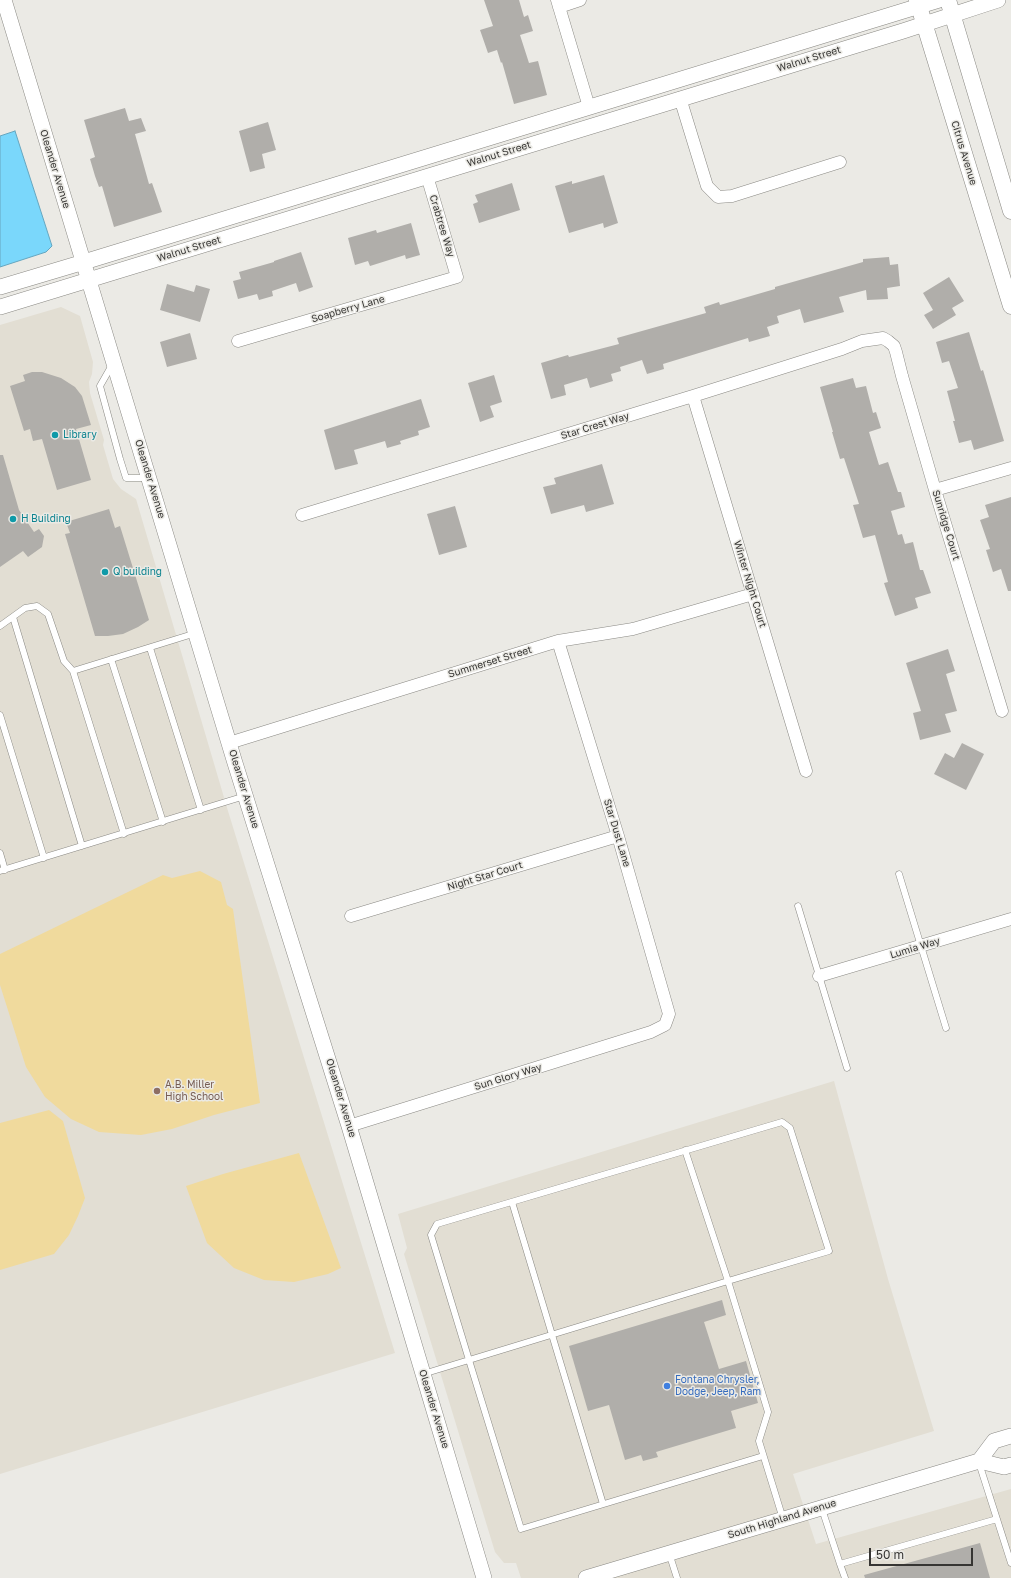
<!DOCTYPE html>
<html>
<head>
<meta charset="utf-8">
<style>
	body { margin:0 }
	#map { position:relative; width:1011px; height:1578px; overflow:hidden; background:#ebeae5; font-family:"Golos Text",sans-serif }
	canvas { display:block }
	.scale { position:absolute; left:869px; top:1548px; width:104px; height:18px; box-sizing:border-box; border:2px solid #363533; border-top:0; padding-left:5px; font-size:12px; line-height:14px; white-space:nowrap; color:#363533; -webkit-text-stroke:3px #ebeae5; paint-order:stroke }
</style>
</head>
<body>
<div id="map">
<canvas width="1011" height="1578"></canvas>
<div class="scale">50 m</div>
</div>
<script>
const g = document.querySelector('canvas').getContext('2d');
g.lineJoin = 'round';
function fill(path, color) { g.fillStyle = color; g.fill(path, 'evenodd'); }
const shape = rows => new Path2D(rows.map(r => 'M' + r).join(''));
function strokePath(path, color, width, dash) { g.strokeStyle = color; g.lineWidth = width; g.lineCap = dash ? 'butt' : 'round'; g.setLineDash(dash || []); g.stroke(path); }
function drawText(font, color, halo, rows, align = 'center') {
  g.font = font + ' "Golos Text",sans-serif'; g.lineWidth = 3; g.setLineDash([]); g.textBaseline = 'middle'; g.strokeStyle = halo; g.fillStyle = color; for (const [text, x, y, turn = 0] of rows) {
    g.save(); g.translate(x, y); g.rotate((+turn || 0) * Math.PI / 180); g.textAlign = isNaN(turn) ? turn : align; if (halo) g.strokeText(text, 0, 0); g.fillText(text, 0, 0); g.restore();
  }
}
fill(shape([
	[61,307,80,316,93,362,92,374,89,382,90,393,104,440,103,445,113,479,121,489,136,499,228,811,395,1353,0,1474,0,325],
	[834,1081,888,1279,934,1431,793,1474,816,1544,1011,1489,1011,1578,521,1578,516,1563,504,1563,495,1552,404,1254,407,1248,398,1214]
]), '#e2ded3');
fill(shape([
	[200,871,221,882,227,905,233,909,260,1103,214,1115,172,1129,141,1135,99,1132,71,1119,45,1097,26,1067,0,985,0,954,163,875,172,878],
	[49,1110,63,1121,85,1198,78,1216,69,1235,54,1254,0,1270,0,1123],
	[299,1153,341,1268,328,1274,294,1282,264,1280,234,1268,207,1243,186,1186,223,1174]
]), '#f0da9d');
const water = shape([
	[15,131,52,246,46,252,0,267,0,136,15,131]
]);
fill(water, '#7ad7fb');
strokePath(water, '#66a6bf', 1);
fill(shape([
	[484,0,519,0,524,17,528,15,533,31,520,35,529,63,538,61,547,95,514,104,502,62,501,63,497,50,488,53,480,30,493,26],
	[125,108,129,121,141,118,146,131,135,134,149,184,152,183,162,212,114,227,102,186,99,187,95,176,90,159,95,157,84,120],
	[268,122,276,150,262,154,265,168,250,172,239,131],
	[604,175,618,223,604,228,603,223,569,233,555,186,572,181,572,184],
	[512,183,520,210,479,223,473,204,478,202,475,195],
	[411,223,420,255,406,259,405,255,370,266,368,261,355,265,348,238,376,230,377,233],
	[301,252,313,287,299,292,296,283,272,291,273,296,259,300,257,294,238,299,233,281,241,279,239,272,274,262,274,261],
	[889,257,890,265,898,264,900,286,887,288,888,299,867,300,866,290,839,297,844,312,804,323,800,309,777,316,779,323,767,327,770,336,749,342,748,338,663,364,664,369,647,374,642,360,620,367,621,371,611,374,613,381,590,388,587,378,564,385,566,395,551,399,541,363,568,355,569,357,619,344,617,338,706,313,704,307,719,302,720,305,775,289,775,287,863,262,863,259],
	[949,277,964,301,952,308,956,315,933,329,924,315,933,310,923,293],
	[167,284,194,292,196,285,210,289,200,322,160,310],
	[969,332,981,371,983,370,1004,441,974,450,971,440,959,443,953,421,955,421,947,391,958,388,949,361,942,363,936,342],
	[190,333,197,359,167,367,160,342],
	[32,372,42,372,61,378,75,387,82,396,91,425,76,429,91,480,57,490,42,439,33,441,30,429,24,431,10,386,25,381,23,375],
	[494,375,502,402,490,406,494,417,480,422,468,383],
	[853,378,856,388,866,386,873,413,876,412,881,428,869,432,879,465,888,462,898,492,901,492,905,507,891,511,898,535,902,534,905,544,913,542,920,570,923,570,931,593,915,598,918,608,895,616,884,583,888,582,875,535,863,538,853,505,859,504,844,458,840,459,832,432,833,432,820,387],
	[421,399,430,427,418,431,419,435,400,441,401,444,387,448,385,441,354,450,358,464,335,470,324,430],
	[0,455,3,455,19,510,34,532,39,529,44,536,42,547,28,557,23,551,0,567],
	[602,464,614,504,586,512,584,505,551,514,543,487,556,484,554,478],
	[1011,497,1011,591,1008,591,1001,569,993,572,986,550,990,549,980,520,989,517,985,505],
	[455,506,467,547,439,555,427,514],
	[109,509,115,528,120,526,149,620,138,627,123,634,108,636,95,636,65,534,70,533,66,522],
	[948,649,955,671,946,674,957,711,945,714,951,732,920,740,913,713,921,711,906,663],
	[962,743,984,754,966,790,934,774,945,753,954,758],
	[722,1300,726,1315,704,1322,719,1369,746,1361,758,1403,731,1411,736,1428,656,1452,658,1457,643,1461,641,1455,625,1460,609,1405,588,1411,569,1346],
	[980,1543,990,1578,865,1578,864,1575]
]), '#b0aeaa');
const service = shape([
	[112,365,100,386,120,459,126,478,142,478,148,477],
	[13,617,82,846],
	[0,626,25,608,37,606,48,614,64,661,73,671,196,633],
	[150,648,201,810],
	[111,659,163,822],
	[73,671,124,834],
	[0,715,44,858],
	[0,853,5,870],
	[0,871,245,796],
	[899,874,946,1028],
	[798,906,847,1068],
	[685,1150,728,1281,768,1412,759,1441,783,1519],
	[512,1202,603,1504],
	[423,1374,469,1360,728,1281,829,1251,790,1128,782,1122,437,1224,431,1235,469,1360,521,1529,763,1456],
	[979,1463,1011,1563],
	[822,1509,840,1564],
	[669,1553,677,1578],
	[845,1578,840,1564,997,1519]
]);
const minor = shape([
	[557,0,589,107],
	[559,7,580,0],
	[680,98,707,186,718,197,732,196,840,162],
	[238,341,457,277,427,176],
	[693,396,806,771],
	[935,490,1011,468],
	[302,515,693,396,842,349,862,341,883,338,888,341,894,346,896,352,902,376,935,490,1002,711],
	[229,743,558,641,633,629,753,594],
	[351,916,618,836],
	[819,976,1011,919],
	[349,1126,651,1032,665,1025,669,1014,618,836,558,641]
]);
const tertiary = shape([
	[4,0,235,763,349,1126,484,1578],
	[0,287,84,262,939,0],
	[0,307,903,31,998,0],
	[979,1461,994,1441,1011,1436],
	[586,1578,979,1461,1004,1467,1011,1465]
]);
const secondary = shape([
	[917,0,1011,306],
	[948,0,1011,211]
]);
strokePath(service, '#8a8984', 7);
strokePath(minor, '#8a8984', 13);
strokePath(tertiary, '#8a8984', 16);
strokePath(secondary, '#8a8984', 17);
strokePath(service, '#fff', 6);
strokePath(minor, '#fff', 12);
strokePath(tertiary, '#fff', 15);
strokePath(secondary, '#fff', 16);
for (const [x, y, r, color] of [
	[55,435,4,"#0f9aa8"],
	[13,519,4,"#0f9aa8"],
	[105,572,4,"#0f9aa8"],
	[157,1091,4,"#8d6e63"],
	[667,1386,4,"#3f7fe0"]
]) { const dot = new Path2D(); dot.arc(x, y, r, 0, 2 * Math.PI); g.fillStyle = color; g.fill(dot); strokePath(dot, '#ebeae5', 1.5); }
drawText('10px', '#363533', '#ebeae5', [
	["Walnut Street",809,59,-17],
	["Citrus Avenue",964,153,73],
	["Walnut Street",499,154,-17],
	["Oleander Avenue",55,169,73],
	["Crabtree Way",442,226,73],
	["Walnut Street",189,249,-17],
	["Soapberry Lane",348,309,-16],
	["Star Crest Way",595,426,-17],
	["Oleander Avenue",150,479,73],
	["Sunridge Court",946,525,73],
	["Winter Night Court",750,584,73],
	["Summerset Street",490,662,-17],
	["Oleander Avenue",244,789,73],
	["Star Dust Lane",617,833,73],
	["Night Star Court",485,876,-17],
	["Lumia Way",915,948,-17],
	["Sun Glory Way",508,1077,-17],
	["Oleander Avenue",341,1098,73],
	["Oleander Avenue",434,1409,73],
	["South Highland Avenue",782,1519,-17]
]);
drawText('10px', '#0d838f', '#ebeae5', [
	["Library",63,435],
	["H Building",21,519],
	["Q building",113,572]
], 'left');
drawText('10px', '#785e54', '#ebeae5', [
	["A.B. Miller",165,1085],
	["High School",165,1097]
], 'left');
drawText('10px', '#366cbe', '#ebeae5', [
	["Fontana Chrysler,",675,1380],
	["Dodge, Jeep, Ram",675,1392]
], 'left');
</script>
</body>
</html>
